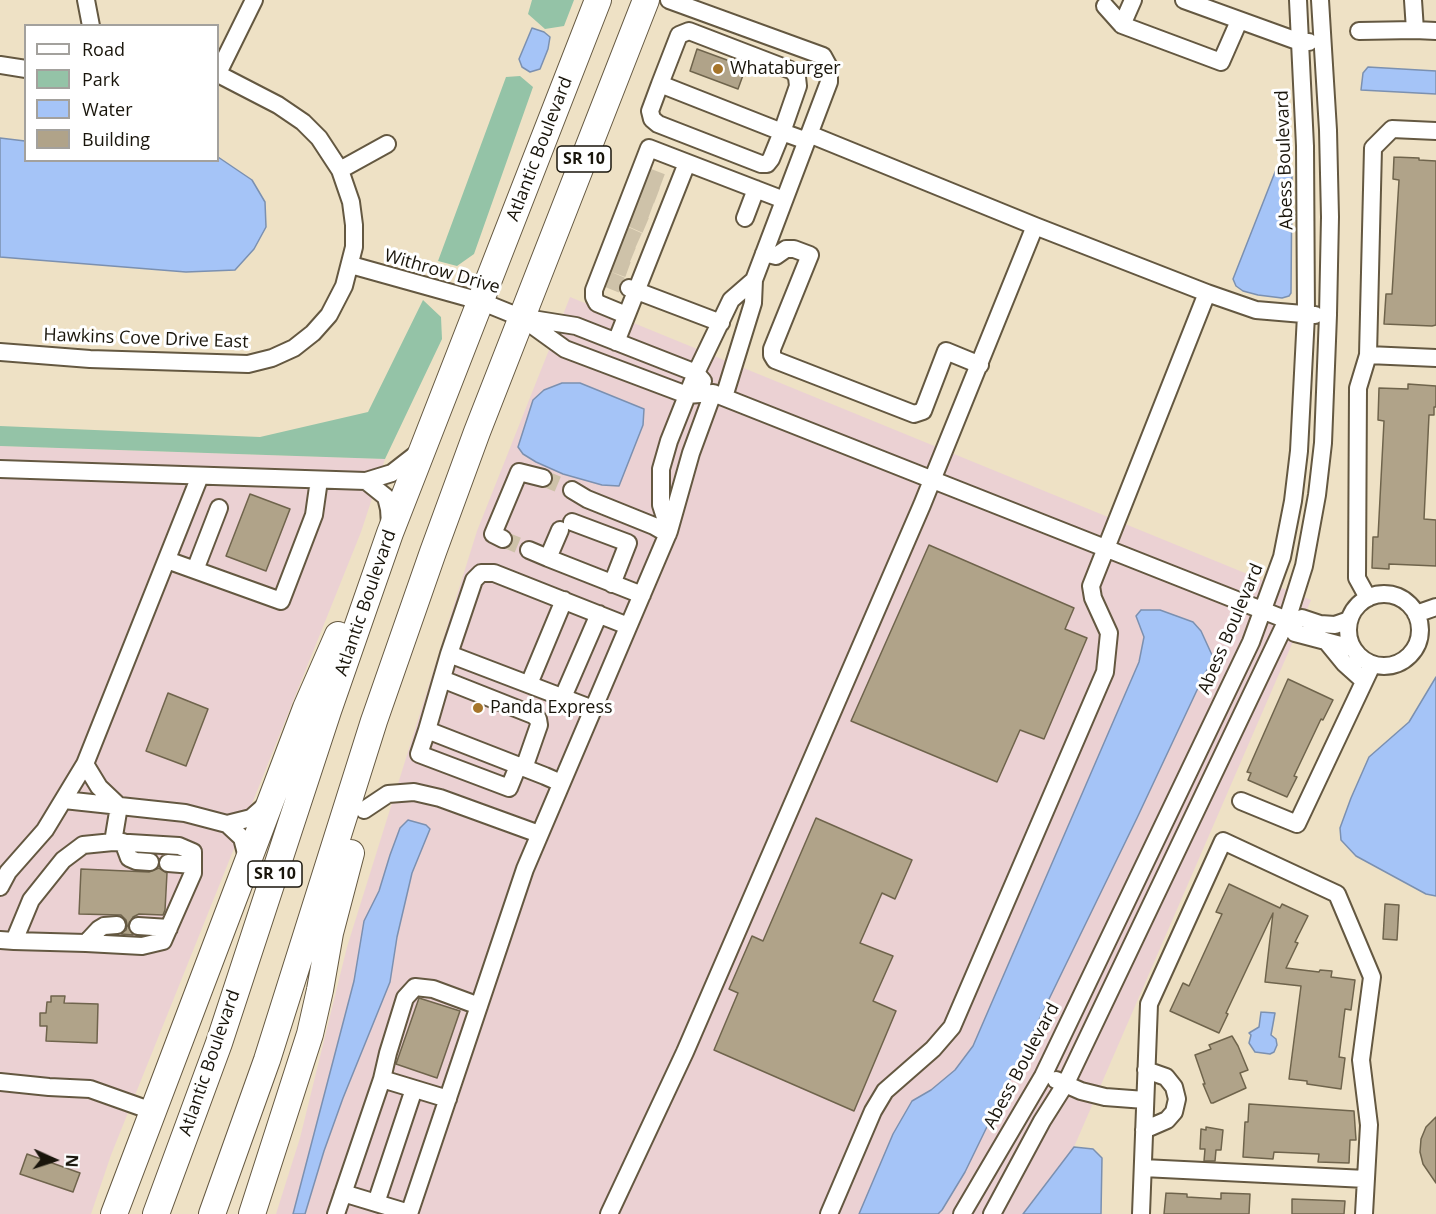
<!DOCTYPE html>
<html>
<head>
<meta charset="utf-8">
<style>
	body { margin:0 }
	#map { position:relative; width:1436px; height:1214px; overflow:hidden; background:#eee1c5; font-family:"Open Sans",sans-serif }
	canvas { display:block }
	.legend { position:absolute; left:24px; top:24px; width:195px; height:138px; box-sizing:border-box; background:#fff; border:2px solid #a3a19d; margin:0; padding:8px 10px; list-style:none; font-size:18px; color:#19150b }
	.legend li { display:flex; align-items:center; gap:12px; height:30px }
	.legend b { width:30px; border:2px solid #a3a19d }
	.north { position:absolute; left:24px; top:1130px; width:60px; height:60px; -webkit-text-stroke:4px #fff; paint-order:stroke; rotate:93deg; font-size:16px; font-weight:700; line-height:24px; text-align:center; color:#19150b }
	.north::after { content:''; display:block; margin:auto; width:21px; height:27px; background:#19150b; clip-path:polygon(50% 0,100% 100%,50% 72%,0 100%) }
</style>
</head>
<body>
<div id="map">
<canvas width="1436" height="1214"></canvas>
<ul class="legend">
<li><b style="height:8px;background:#fff"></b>Road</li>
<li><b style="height:16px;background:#94c3a7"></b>Park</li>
<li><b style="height:16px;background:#a5c4f7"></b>Water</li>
<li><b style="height:16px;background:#b0a389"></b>Building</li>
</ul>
<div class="north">N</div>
</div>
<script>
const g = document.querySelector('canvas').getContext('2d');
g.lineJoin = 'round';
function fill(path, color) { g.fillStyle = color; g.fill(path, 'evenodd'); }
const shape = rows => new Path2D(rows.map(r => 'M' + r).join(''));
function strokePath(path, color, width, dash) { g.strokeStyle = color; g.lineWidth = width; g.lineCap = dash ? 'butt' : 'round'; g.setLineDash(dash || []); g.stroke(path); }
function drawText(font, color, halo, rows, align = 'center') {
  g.font = font + ' "Open Sans",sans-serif'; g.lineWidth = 6; g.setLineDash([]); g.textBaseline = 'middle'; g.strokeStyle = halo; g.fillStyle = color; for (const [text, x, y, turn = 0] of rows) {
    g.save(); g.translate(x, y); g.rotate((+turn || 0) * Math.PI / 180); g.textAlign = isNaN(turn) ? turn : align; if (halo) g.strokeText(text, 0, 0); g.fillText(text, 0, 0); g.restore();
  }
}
fill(shape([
	[570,297,1311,600,1074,1147,1023,1214,276,1214,300,1138,347,947,477,531],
	[0,446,385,459,361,532,111,1155,91,1214,0,1214]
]), '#ebd1d3');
fill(shape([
	[532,0,574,0,564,26,545,29,528,14],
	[520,76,533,87,474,254,457,266,438,261,506,77],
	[423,300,441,317,442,339,385,459,0,446,0,426,260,437,368,412]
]), '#94c3a7');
const water = shape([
	[532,28,544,32,550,37,548,49,540,69,530,72,522,67,519,59,532,28],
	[1368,67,1436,71,1436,94,1361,90,1363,73,1368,67],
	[0,138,25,141,26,160,218,160,218,157,252,180,265,202,266,227,254,249,235,270,186,272,0,257,0,138],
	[1286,165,1290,168,1292,173,1291,293,1289,296,1282,298,1258,295,1243,291,1236,286,1233,279,1277,167,1286,165],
	[562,383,580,383,644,409,643,425,619,486,602,485,563,474,536,462,523,454,518,447,533,400,544,390,562,383],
	[1141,610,1160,610,1193,622,1201,631,1212,655,1212,663,1205,673,1137,818,965,1172,942,1210,938,1214,859,1214,893,1134,912,1101,931,1090,955,1070,973,1046,1139,662,1144,637,1136,616,1141,610],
	[1436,677,1436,896,1426,894,1356,856,1341,840,1340,828,1351,798,1369,757,1409,722,1436,677],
	[408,820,426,825,430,829,412,873,397,937,390,982,343,1098,324,1151,305,1214,293,1214,354,981,364,921,379,891,390,855,400,828,408,820],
	[1261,1012,1275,1013,1271,1035,1276,1039,1277,1045,1274,1052,1270,1054,1255,1052,1249,1043,1251,1035,1249,1033,1259,1027,1261,1012],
	[1074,1147,1093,1149,1102,1158,1101,1214,1023,1214,1074,1147]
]);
fill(water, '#a5c4f7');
strokePath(water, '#7b90b0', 1.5);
const building = shape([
	[697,49,746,67,738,89,690,71,697,49],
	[1394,157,1419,158,1419,160,1436,161,1436,325,1432,326,1384,324,1386,294,1392,294,1399,180,1393,179,1394,157],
	[1408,384,1436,386,1436,407,1434,407,1434,415,1429,415,1424,519,1436,520,1436,566,1389,564,1389,569,1372,568,1373,537,1378,537,1384,421,1378,420,1379,388,1408,389,1408,384],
	[250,494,290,509,266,571,226,556,250,494],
	[929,545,1074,608,1065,629,1087,638,1044,739,1020,730,997,782,851,721,929,545],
	[1288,679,1333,700,1323,720,1321,719,1294,776,1297,777,1287,797,1248,780,1251,773,1247,772,1288,679],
	[168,693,208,709,186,766,146,751,168,693],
	[816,818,912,860,895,899,882,893,860,943,893,956,873,1001,896,1011,854,1111,714,1050,738,993,729,989,752,936,763,941,816,818],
	[159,868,167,873,165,910,163,915,139,914,133,917,128,926,133,935,121,934,126,930,127,925,126,920,121,915,79,914,81,869,149,872,159,868],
	[1229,884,1280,908,1282,904,1308,916,1295,942,1298,943,1286,968,1319,972,1320,970,1332,971,1331,977,1355,980,1351,1010,1345,1009,1339,1057,1345,1058,1341,1089,1307,1084,1307,1081,1289,1079,1301,986,1265,982,1273,913,1226,1013,1228,1014,1219,1033,1170,1011,1183,983,1189,986,1222,914,1216,912,1229,884],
	[1385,904,1399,905,1397,940,1383,939,1385,904],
	[51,996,65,996,64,1003,98,1004,97,1043,46,1041,47,1026,40,1026,40,1013,46,1013,47,1002,51,1002,51,996],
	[419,998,460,1011,437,1078,396,1064,419,998],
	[1232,1036,1238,1046,1248,1070,1240,1073,1246,1088,1213,1103,1211,1103,1203,1084,1205,1084,1195,1055,1211,1049,1209,1045,1232,1036],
	[1249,1104,1354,1111,1356,1140,1350,1140,1349,1163,1318,1162,1319,1154,1274,1152,1273,1159,1243,1157,1245,1122,1248,1122,1249,1104],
	[1436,1117,1436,1183,1423,1164,1420,1152,1421,1139,1426,1127,1436,1117],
	[1206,1127,1223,1130,1221,1150,1216,1150,1215,1161,1204,1161,1205,1149,1200,1149,1201,1129,1206,1130,1206,1127],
	[27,1154,80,1173,73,1192,20,1174,27,1154],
	[1166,1193,1187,1194,1187,1197,1221,1199,1221,1193,1250,1194,1249,1214,1164,1214,1166,1193],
	[1292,1199,1345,1201,1344,1214,1292,1214,1292,1199]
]);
fill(building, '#b0a389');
strokePath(building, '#6f644c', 1.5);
strokePath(shape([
	[647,176,668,184],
	[642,190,663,198],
	[636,205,658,213],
	[631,219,652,228],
	[624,234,646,244],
	[618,249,640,258],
	[613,264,635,272],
	[607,279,629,288],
	[543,478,572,490],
	[503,539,529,550]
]), '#cec2a9', 16, [16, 8]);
const minor = shape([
	[86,0,91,26],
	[669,0,823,56,829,67,829,82,754,280,753,303,724,397],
	[1133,0,1122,25,1221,62,1239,21],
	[1184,0,1300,42,1309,42],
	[1105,6,1122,25],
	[1415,30,1436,31],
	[1359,31,1415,30,1413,0],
	[0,65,26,69],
	[218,73,254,0],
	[660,84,650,111,652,119,658,124,761,164,767,164,771,159,782,132,798,86,797,77,793,71,689,31,679,35,660,84,782,132,807,141],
	[809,134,1035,226,1207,293,1256,310,1315,315],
	[340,170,387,144],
	[745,218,756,189],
	[764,253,776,256,786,249,794,249,810,255,772,349,772,355,775,360,914,414,923,411,946,351,980,365],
	[351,265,480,301,522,318,565,349,687,395,713,393,1287,620,1293,622,1302,618,1320,624,1335,625,1349,620],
	[629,288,721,323],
	[626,315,597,303,594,297,594,290,649,148,784,200],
	[526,318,576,326,696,373,703,381],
	[616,342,687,163],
	[0,352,90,359,248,364,272,358,294,348,313,333,329,315,344,286,354,247,354,225,351,202,340,170,319,138,303,122,278,105,218,74],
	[1368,355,1373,148,1392,129,1436,131],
	[0,469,366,481,392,473,419,452],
	[366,481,386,497,389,509,390,524],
	[572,490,587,499,654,526,668,534],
	[572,522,628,543,612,584],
	[560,530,548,558,642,595],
	[669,530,661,505,661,469,669,441,696,373,731,300,754,280],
	[503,539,493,534,519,472,543,478],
	[529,550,548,558],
	[167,560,281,601,314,515,319,480],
	[195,570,219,508],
	'1348 630a36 36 0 1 1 72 0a36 36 0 1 1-72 0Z',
	[1368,598,1357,578,1358,388,1368,355,1436,358],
	[1416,614,1436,607],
	[1293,622,1295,633,1352,648],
	[1326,641,1344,663,1364,681],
	[442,679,533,715,538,719,539,725,524,768],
	[529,684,564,600],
	[563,697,599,614],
	[593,709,449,654,474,580,481,573,494,573,628,626],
	[427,730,449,654],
	[85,764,99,787,119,806,113,842],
	[518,766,509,788,419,754,427,730,545,776,561,783],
	[64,800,185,813,227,824,242,838,248,861],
	[1241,801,1297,824,1372,665],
	[364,810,388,794,414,792,440,798,539,834],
	[227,824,251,818,268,803],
	[123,842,129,858,136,861,150,862],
	[168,863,193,865],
	[0,887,8,872,45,830,85,764,200,476],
	[138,926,169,928],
	[0,940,14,941,86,943,142,946,163,941,193,873,193,852,179,846,113,842,83,845,63,860,31,900,14,941],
	[86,943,99,929,104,926,117,925],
	[382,1079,448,1099],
	[1056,1080,1081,1091,1105,1097,1145,1100],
	[0,1082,49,1087,90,1089,152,1111],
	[1144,1130,1167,1120,1174,1112,1177,1099,1174,1087,1166,1077,1146,1070],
	[1143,1168,1366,1179],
	[343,1193,409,1213],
	[376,1203,414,1089],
	[336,1214,382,1079,388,1053,405,998,415,987,433,989,479,1006],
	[409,1214,525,869,669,531,691,453,713,393],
	[609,1214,685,1052,922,505,1035,226],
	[829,1214,873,1111,885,1091,933,1049,952,1027,1105,672,1109,633,1093,598,1091,586,1207,293],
	[962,1214,1043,1076,1251,642,1282,557,1293,501,1299,451,1306,315,1305,146,1298,0],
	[992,1214,1042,1121,1066,1083,1287,620,1304,566,1317,495,1323,443,1328,315,1330,217,1328,130,1320,0],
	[1141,1214,1149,1004,1223,841,1337,894,1372,977,1361,1060,1369,1125,1364,1214]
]);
const highway = shape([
	[114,1214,306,708,338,635],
	[156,1214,219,1043,328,711,390,533,598,0],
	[212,1214,267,1060,374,721,433,552,477,432,646,0],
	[252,1214,310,1034,320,990,330,933,351,853]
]);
strokePath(minor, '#645841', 20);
strokePath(highway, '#645841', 28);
strokePath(minor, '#fff', 16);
strokePath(highway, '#fff', 26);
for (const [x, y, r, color] of [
	[718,69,6,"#a6752b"],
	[478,708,6,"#a6752b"]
]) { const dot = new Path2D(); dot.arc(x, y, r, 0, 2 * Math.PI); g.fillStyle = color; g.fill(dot); strokePath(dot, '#fff', 2); }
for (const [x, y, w] of [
	[584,159,54],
	[275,874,54]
]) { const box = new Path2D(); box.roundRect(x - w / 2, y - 13, w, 26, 4.5); g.fillStyle = '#fff'; g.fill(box); strokePath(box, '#19150b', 1.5); }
drawText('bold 16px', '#19150b', null, [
	["SR 10",584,159],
	["SR 10",275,874]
]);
drawText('18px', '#19150b', '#fff', [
	["Whataburger",730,69],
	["Panda Express",490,708]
], 'left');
drawText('18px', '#19150b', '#fff', [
	["Atlantic Boulevard",540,149,-69],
	["Abess Boulevard",1285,160,-92],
	["Withrow Drive",442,272,16],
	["Hawkins Cove Drive East",146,339,2],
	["Atlantic Boulevard",366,603,-71],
	["Abess Boulevard",1231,629,-67],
	["Atlantic Boulevard",210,1063,-71],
	["Abess Boulevard",1022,1066,-62]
]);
</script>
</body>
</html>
